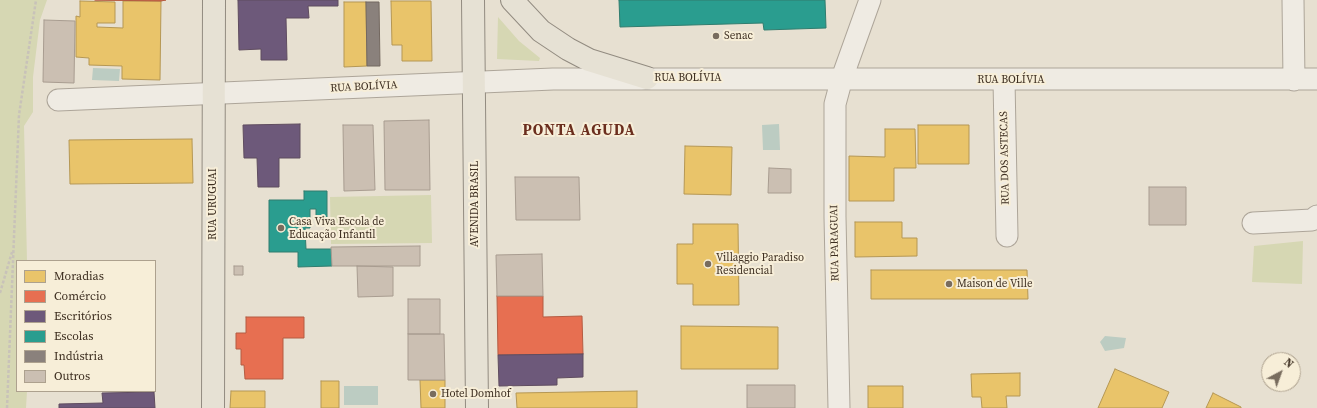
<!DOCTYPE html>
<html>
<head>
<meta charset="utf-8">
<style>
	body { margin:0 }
	#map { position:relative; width:1317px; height:408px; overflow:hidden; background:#e7e0d1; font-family:"Source Serif 4",serif }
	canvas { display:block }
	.legend { position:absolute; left:16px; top:260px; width:140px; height:132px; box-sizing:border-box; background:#f7eed8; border:1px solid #ada18e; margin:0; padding:5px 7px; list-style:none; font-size:12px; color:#3d2e20 }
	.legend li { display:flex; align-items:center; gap:8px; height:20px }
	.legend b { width:20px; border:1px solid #ada18e }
	.north { position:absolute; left:1261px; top:352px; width:40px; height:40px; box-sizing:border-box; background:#f7eed8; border:1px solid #ada18e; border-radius:50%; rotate:41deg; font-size:11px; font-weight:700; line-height:16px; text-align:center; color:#3d2e20 }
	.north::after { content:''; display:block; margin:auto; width:14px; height:18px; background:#786c5e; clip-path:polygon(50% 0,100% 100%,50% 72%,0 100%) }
</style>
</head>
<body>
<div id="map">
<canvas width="1317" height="408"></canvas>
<ul class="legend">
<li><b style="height:11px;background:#e9c46a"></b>Moradias</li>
<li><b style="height:11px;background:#e76f51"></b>Comércio</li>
<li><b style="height:11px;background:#6d597a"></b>Escritórios</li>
<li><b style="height:11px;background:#2a9d8f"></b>Escolas</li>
<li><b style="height:11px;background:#8a817c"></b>Indústria</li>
<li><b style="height:11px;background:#cbbfb2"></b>Outros</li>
</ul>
<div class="north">N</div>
</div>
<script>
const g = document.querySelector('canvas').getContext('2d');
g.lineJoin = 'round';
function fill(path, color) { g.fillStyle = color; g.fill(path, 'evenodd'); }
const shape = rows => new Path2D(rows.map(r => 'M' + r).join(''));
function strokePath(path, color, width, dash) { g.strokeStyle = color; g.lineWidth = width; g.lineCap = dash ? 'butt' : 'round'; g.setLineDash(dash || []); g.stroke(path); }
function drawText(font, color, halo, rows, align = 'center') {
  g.font = font + ' "Source Serif 4",serif'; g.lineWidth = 4; g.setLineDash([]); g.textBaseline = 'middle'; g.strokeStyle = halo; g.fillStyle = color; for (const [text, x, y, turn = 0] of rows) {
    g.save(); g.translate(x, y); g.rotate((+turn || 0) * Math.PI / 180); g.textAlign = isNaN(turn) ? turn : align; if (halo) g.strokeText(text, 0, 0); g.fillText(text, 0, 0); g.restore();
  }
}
fill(shape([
	[0,0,47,0,40,20,33,77,33,112,24,126,27,261,17,261,17,391,27,391,26,408,0,408],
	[498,17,519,41,540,58,539,61,497,59],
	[431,195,432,243,331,244,330,197],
	[1303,241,1302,284,1252,282,1254,246]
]), '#d6d7b3');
fill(shape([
	[93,68,120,69,119,81,92,80],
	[779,124,780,150,763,150,762,125],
	[1105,336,1126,338,1124,348,1105,351,1100,342],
	[344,386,378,386,378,405,344,405]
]), '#bcccc2');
const homes = shape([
	[80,1,115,2,115,23,97,23,97,27,123,28,123,1,161,1,160,80,122,79,122,66,89,65,89,58,76,57,76,16,80,17,80,1],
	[391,1,431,1,432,61,402,61,402,45,392,45,391,1],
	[344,2,366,2,367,66,344,67,344,2],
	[918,125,969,125,969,164,918,164,918,125],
	[885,129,915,129,916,168,894,168,894,201,849,201,849,156,885,157,885,129],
	[192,139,193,183,70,184,69,140,192,139],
	[685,146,732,147,731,195,684,194,685,146],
	[855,222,902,222,902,238,917,238,917,256,855,257,855,222],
	[693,224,738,224,739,305,693,305,693,284,677,284,677,244,693,244,693,224],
	[871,270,1027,270,1028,299,871,299,871,270],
	[681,326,778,327,778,369,681,369,681,326],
	[1115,369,1169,392,1162,408,1098,408,1115,369],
	[1020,373,1020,396,1006,396,1007,408,982,408,981,397,972,397,971,374,1020,373],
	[420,380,445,380,445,408,421,408,420,380],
	[321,381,339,381,339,408,321,408,321,381],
	[868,386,903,386,903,408,868,408,868,386],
	[231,391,265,391,265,408,230,408,231,391],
	[637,391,637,408,517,408,516,393,637,391],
	[1213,393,1241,407,1241,408,1206,408,1213,393]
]);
fill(homes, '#e9c46a');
strokePath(homes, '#b59754', 1);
const shops = shape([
	[95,0,166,0,161,1,95,0],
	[497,296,543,296,543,317,582,316,583,354,498,355,497,296],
	[246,317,304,317,304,338,283,338,283,379,245,379,244,365,241,365,241,349,236,349,236,333,246,333,246,317]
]);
fill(shops, '#e76f51');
strokePath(shops, '#b45c42', 1);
const offices = shape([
	[238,0,338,0,338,6,308,6,309,18,286,18,287,60,261,60,261,49,239,50,238,0],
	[300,124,300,158,279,158,279,187,258,187,257,158,244,158,243,125,300,124],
	[583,354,583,377,557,378,557,385,499,386,498,355,583,354],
	[154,392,155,408,59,408,59,404,103,403,102,393,154,392]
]);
fill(offices, '#6d597a');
strokePath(offices, '#5f4c5f', 1);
const schools = shape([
	[619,0,825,0,826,28,764,30,763,23,620,27,619,0],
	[304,191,327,191,327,222,316,222,316,209,310,209,310,228,305,228,306,249,332,249,332,266,298,267,298,252,269,252,269,200,304,200,304,191]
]);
fill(schools, '#2a9d8f');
strokePath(schools, '#307c6e', 1);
const industry = shape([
	[366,2,379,2,380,66,367,66,366,2]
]);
fill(industry, '#8a817c');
strokePath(industry, '#736860', 1);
const building = shape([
	[44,20,75,21,74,83,43,82,44,20],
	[429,120,430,190,385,190,384,121,429,120],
	[343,125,373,125,375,190,344,191,343,125],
	[769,168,791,169,791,193,768,193,769,168],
	[515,177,579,177,580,220,516,220,515,177],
	[1149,187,1186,187,1186,225,1149,225,1149,187],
	[420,246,420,266,332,266,331,247,420,246],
	[542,254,543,296,497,296,496,255,542,254],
	[234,266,243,266,243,275,234,275,234,266],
	[357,266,393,267,393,296,358,297,357,266],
	[408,299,440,299,440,334,408,334,408,299],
	[408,334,444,334,445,380,408,380,408,334],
	[747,385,795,385,795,408,747,408,747,385]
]);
fill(building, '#cbbfb2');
strokePath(building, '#a89c90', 1);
const minor = shape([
	[1293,0,1294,80],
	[1004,80,1007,236],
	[58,100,553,79,1317,79],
	[1253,223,1312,220,1317,216],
	[839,408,835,217,835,104,842,78,870,0]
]);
const major = shape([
	[473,0,477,408],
	[512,0,541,31,568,49,589,60,647,78],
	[213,408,214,0]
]);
strokePath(minor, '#ada599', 23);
strokePath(major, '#928b80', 24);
strokePath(shape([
	[0,293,12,252],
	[7,408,19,115,36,0]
]), '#c8c2b9', 2.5, [3, 2]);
strokePath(minor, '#efebe3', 21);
strokePath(major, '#e6e1d4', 22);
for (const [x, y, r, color] of [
	[716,36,4,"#786c5e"],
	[281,228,4,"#786c5e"],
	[708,264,4,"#786c5e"],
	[949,284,4,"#786c5e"],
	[433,394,4,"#786c5e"]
]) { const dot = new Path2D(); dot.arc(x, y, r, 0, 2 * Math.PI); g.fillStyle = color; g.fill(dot); strokePath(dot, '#f7eed8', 1.5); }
drawText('11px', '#3d2e20', '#f7eed8', [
	["Senac",724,36],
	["Casa Viva Escola de",289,222],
	["Educação Infantil",289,235],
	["Villaggio Paradiso",716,258],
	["Residencial",716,271],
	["Maison de Ville",957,284],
	["Hotel Domhof",441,394]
], 'left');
drawText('11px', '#3d2e20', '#f7eed8', [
	["RUA BOLÍVIA",688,78],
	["RUA BOLÍVIA",1011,80],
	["RUA BOLÍVIA",364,87,-3],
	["RUA DOS ASTECAS",1005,158,-91],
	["RUA URUGUAI",213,204,-90],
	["AVENIDA BRASIL",475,204,-90],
	["RUA PARAGUAI",835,243,-91]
]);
g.letterSpacing = '1px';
drawText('bold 15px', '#6b2e1e', '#f7eed8', [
	["PONTA AGUDA",579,131]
]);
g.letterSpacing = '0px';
</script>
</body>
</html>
